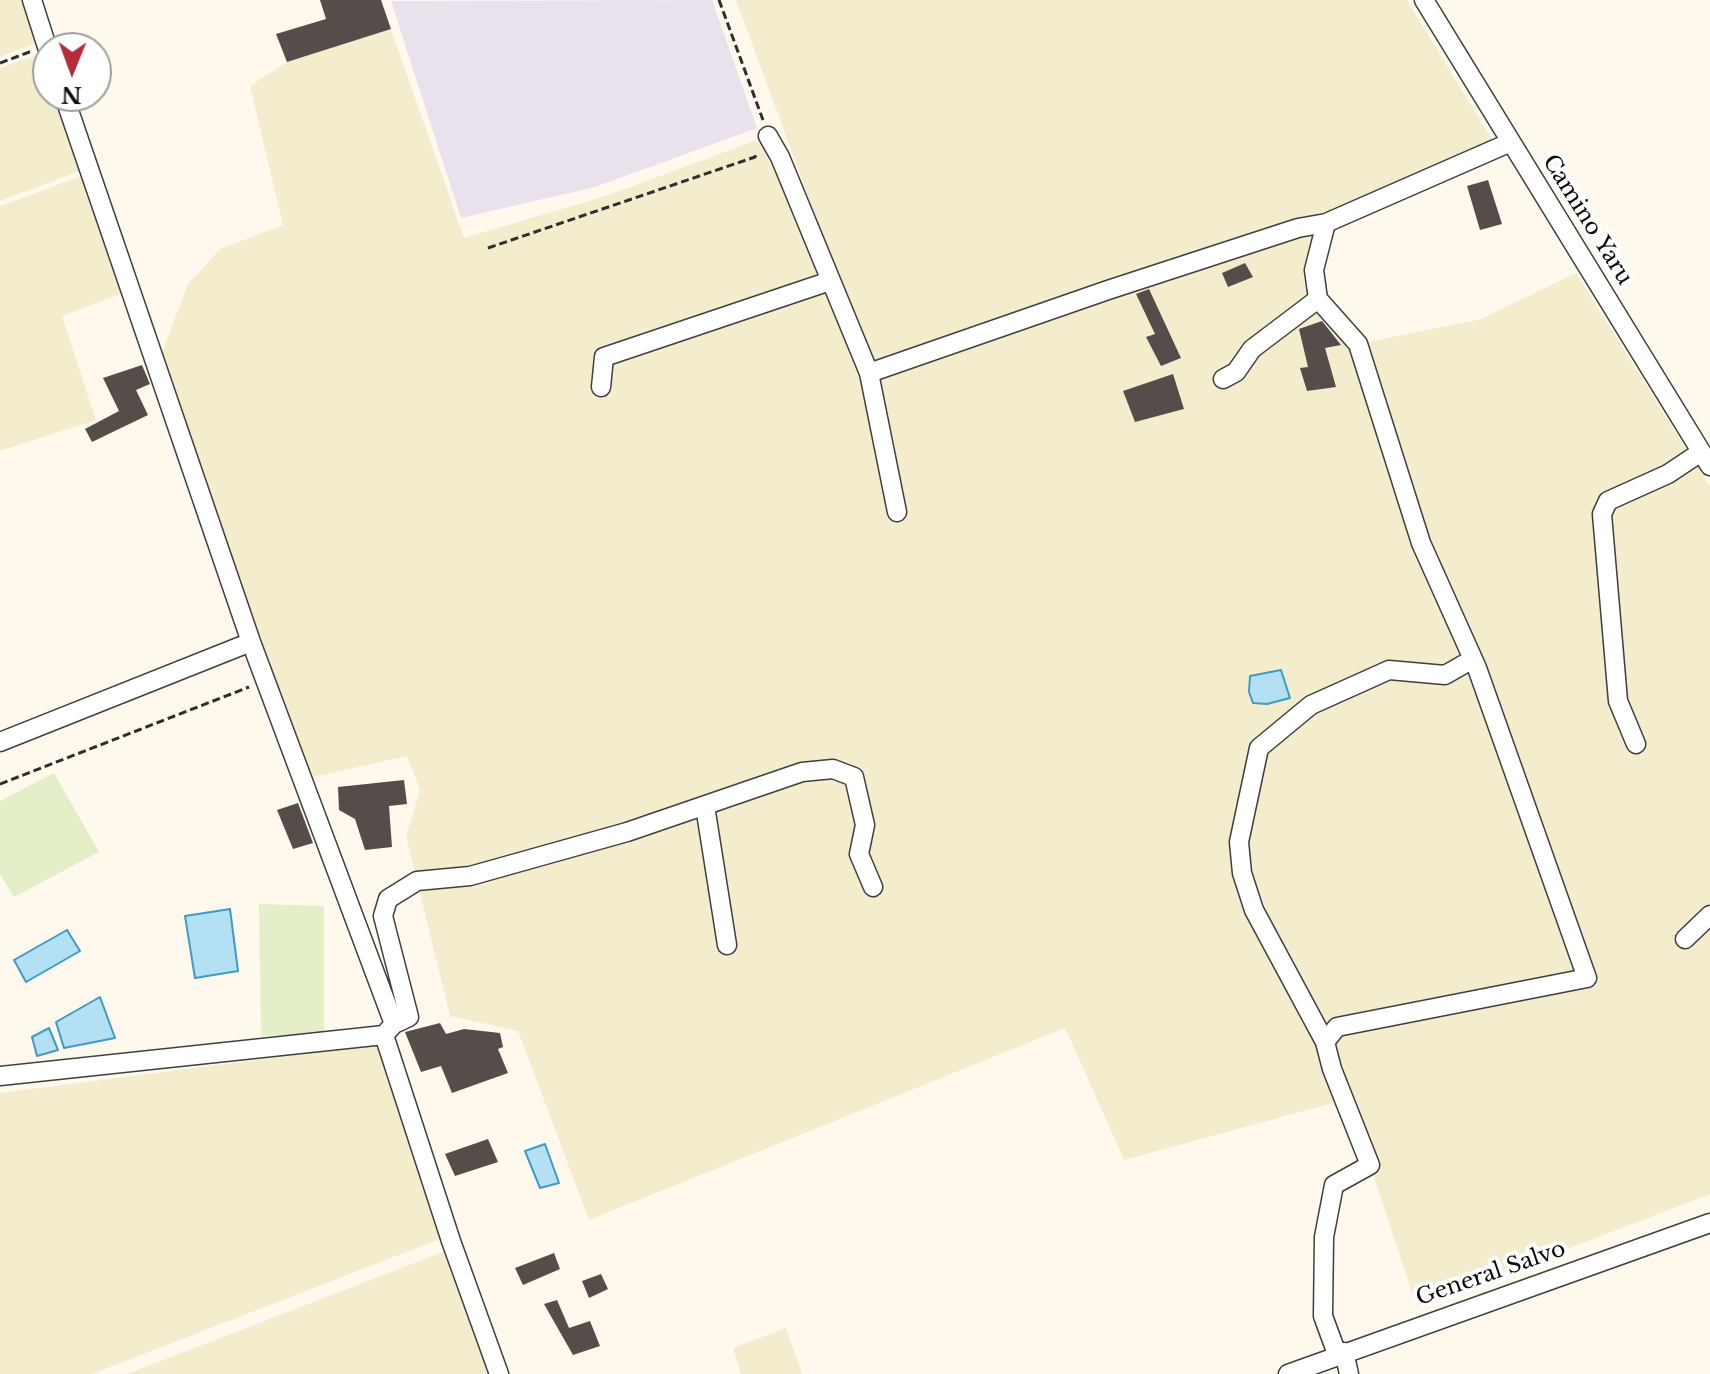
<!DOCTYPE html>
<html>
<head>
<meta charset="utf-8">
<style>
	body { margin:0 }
	#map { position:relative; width:1710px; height:1374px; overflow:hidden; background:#fef9ec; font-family:"Libre Baskerville",serif }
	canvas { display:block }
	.north { position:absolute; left:32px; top:32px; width:80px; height:80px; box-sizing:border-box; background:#fff; border:2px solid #9e9e9e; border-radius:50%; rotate:181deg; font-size:22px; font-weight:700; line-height:32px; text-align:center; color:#0c0c0c }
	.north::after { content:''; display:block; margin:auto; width:28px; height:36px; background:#b52b3c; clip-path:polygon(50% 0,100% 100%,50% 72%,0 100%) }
</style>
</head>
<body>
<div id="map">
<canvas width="1710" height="1374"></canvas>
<div class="north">N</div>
</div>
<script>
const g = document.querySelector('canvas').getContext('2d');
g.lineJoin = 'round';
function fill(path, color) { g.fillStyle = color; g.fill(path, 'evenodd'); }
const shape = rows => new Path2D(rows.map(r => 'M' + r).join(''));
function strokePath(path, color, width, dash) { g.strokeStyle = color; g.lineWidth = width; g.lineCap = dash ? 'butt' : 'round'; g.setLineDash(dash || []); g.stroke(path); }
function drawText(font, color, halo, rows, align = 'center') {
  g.font = font + ' "Libre Baskerville",serif'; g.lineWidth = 8; g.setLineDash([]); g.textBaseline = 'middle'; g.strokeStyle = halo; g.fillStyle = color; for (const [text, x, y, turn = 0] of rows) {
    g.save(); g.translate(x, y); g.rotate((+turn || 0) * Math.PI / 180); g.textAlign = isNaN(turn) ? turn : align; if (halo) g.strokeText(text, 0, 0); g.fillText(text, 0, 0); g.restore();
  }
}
fill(shape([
	[712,0,757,128,595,187,461,218,391,1]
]), '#e9e1eb');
fill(shape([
	[0,0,22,0,36,43,0,57],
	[736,0,1407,0,1494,143,1326,211,869,362],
	[391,29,464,238,609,195,754,141,780,157,869,373,1325,223,1318,299,1358,344,1481,319,1576,273,1710,487,1710,1194,1417,1307,1370,1165,1344,1100,1124,1160,1065,1028,589,1220,518,1031,450,1016,406,836,420,790,407,756,309,778,161,355,188,284,220,249,283,225,250,86,287,62],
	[41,54,48,74,48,96,55,96,80,171,0,201,0,68],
	[82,176,123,293,62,316,96,420,0,451,0,206],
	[380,1044,445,1237,92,1374,0,1374,0,1093],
	[448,1250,493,1374,127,1374],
	[786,1328,802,1374,741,1374,733,1348]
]), '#f3edce');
fill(shape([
	[54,773,99,852,14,897,0,874,0,801],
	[259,904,324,906,324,1033,261,1036]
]), '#e4eec9');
const water = shape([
	[1281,670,1290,698,1267,704,1253,703,1249,692,1250,676,1281,670],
	[230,909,238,971,195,978,185,916,230,909],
	[67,930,80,951,26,982,14,960,67,930],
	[100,997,115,1038,64,1048,56,1022,100,997],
	[49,1028,58,1050,37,1056,32,1037,49,1028],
	[545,1144,559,1183,540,1188,525,1151,545,1144]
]);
fill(water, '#b4e0f3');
strokePath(water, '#3e9bc6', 2);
fill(shape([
	[320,0,381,0,391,29,287,62,276,34,326,19],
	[1488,180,1502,224,1480,230,1467,186],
	[1245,263,1253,277,1228,287,1222,273],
	[1149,289,1181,358,1161,366,1146,337,1155,334,1136,294],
	[1322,321,1341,345,1325,348,1336,387,1307,391,1300,368,1308,367,1299,329],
	[142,365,150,384,136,390,148,415,92,442,85,429,119,411,103,378],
	[1173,374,1184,409,1135,422,1123,391],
	[404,780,407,804,389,806,392,847,365,850,355,819,339,810,338,787],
	[298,803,313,843,293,849,277,810],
	[440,1023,446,1034,464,1029,500,1033,503,1047,498,1049,508,1073,452,1093,441,1066,421,1072,405,1032],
	[488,1139,498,1162,455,1176,445,1154],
	[554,1253,560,1269,523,1285,515,1268],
	[601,1274,608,1289,589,1298,582,1281],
	[557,1300,569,1328,590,1321,600,1346,573,1355,544,1304]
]), '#544d49');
const minor = shape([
	[32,0,48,50],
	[1424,0,1710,466],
	[64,96,251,642,394,1024,384,1035,451,1241,499,1374],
	[768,136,780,157,869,373],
	[1318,299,1358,344,1421,543,1477,668,1587,978,1337,1027,1325,1042,1332,1069,1370,1165,1334,1185,1324,1237,1323,1316,1337,1354],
	[1223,379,1236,372,1252,349,1318,299,1314,270,1326,223,1511,142],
	[601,387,604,357,830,281],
	[897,512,869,373,1108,290,1298,228,1326,223],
	[0,742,251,642],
	[1636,744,1618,701,1602,514,1608,501,1668,474,1701,452],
	[705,806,727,945],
	[1685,939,1710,915],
	[394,1024,409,1017,383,916,388,899,417,881,470,876,627,832,802,772,833,769,854,777,865,825,859,854,873,887],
	[1325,1042,1254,910,1242,873,1239,842,1259,748,1311,705,1389,670,1445,675,1473,659],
	[0,1076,384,1035],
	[1344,1352,1349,1374],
	[1288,1374,1710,1223]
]);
strokePath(minor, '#3f3f3f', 21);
strokePath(shape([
	[719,0,763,120],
	[0,63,32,51],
	[488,248,755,157,758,152],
	[0,784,249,687]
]), '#2e2e2e', 3, [8, 4]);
strokePath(minor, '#fff', 18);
drawText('22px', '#0c0c0c', '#fff', [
	["Camino Yaru",1587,220,58],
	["General Salvo",1491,1274,-19]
]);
</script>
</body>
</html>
